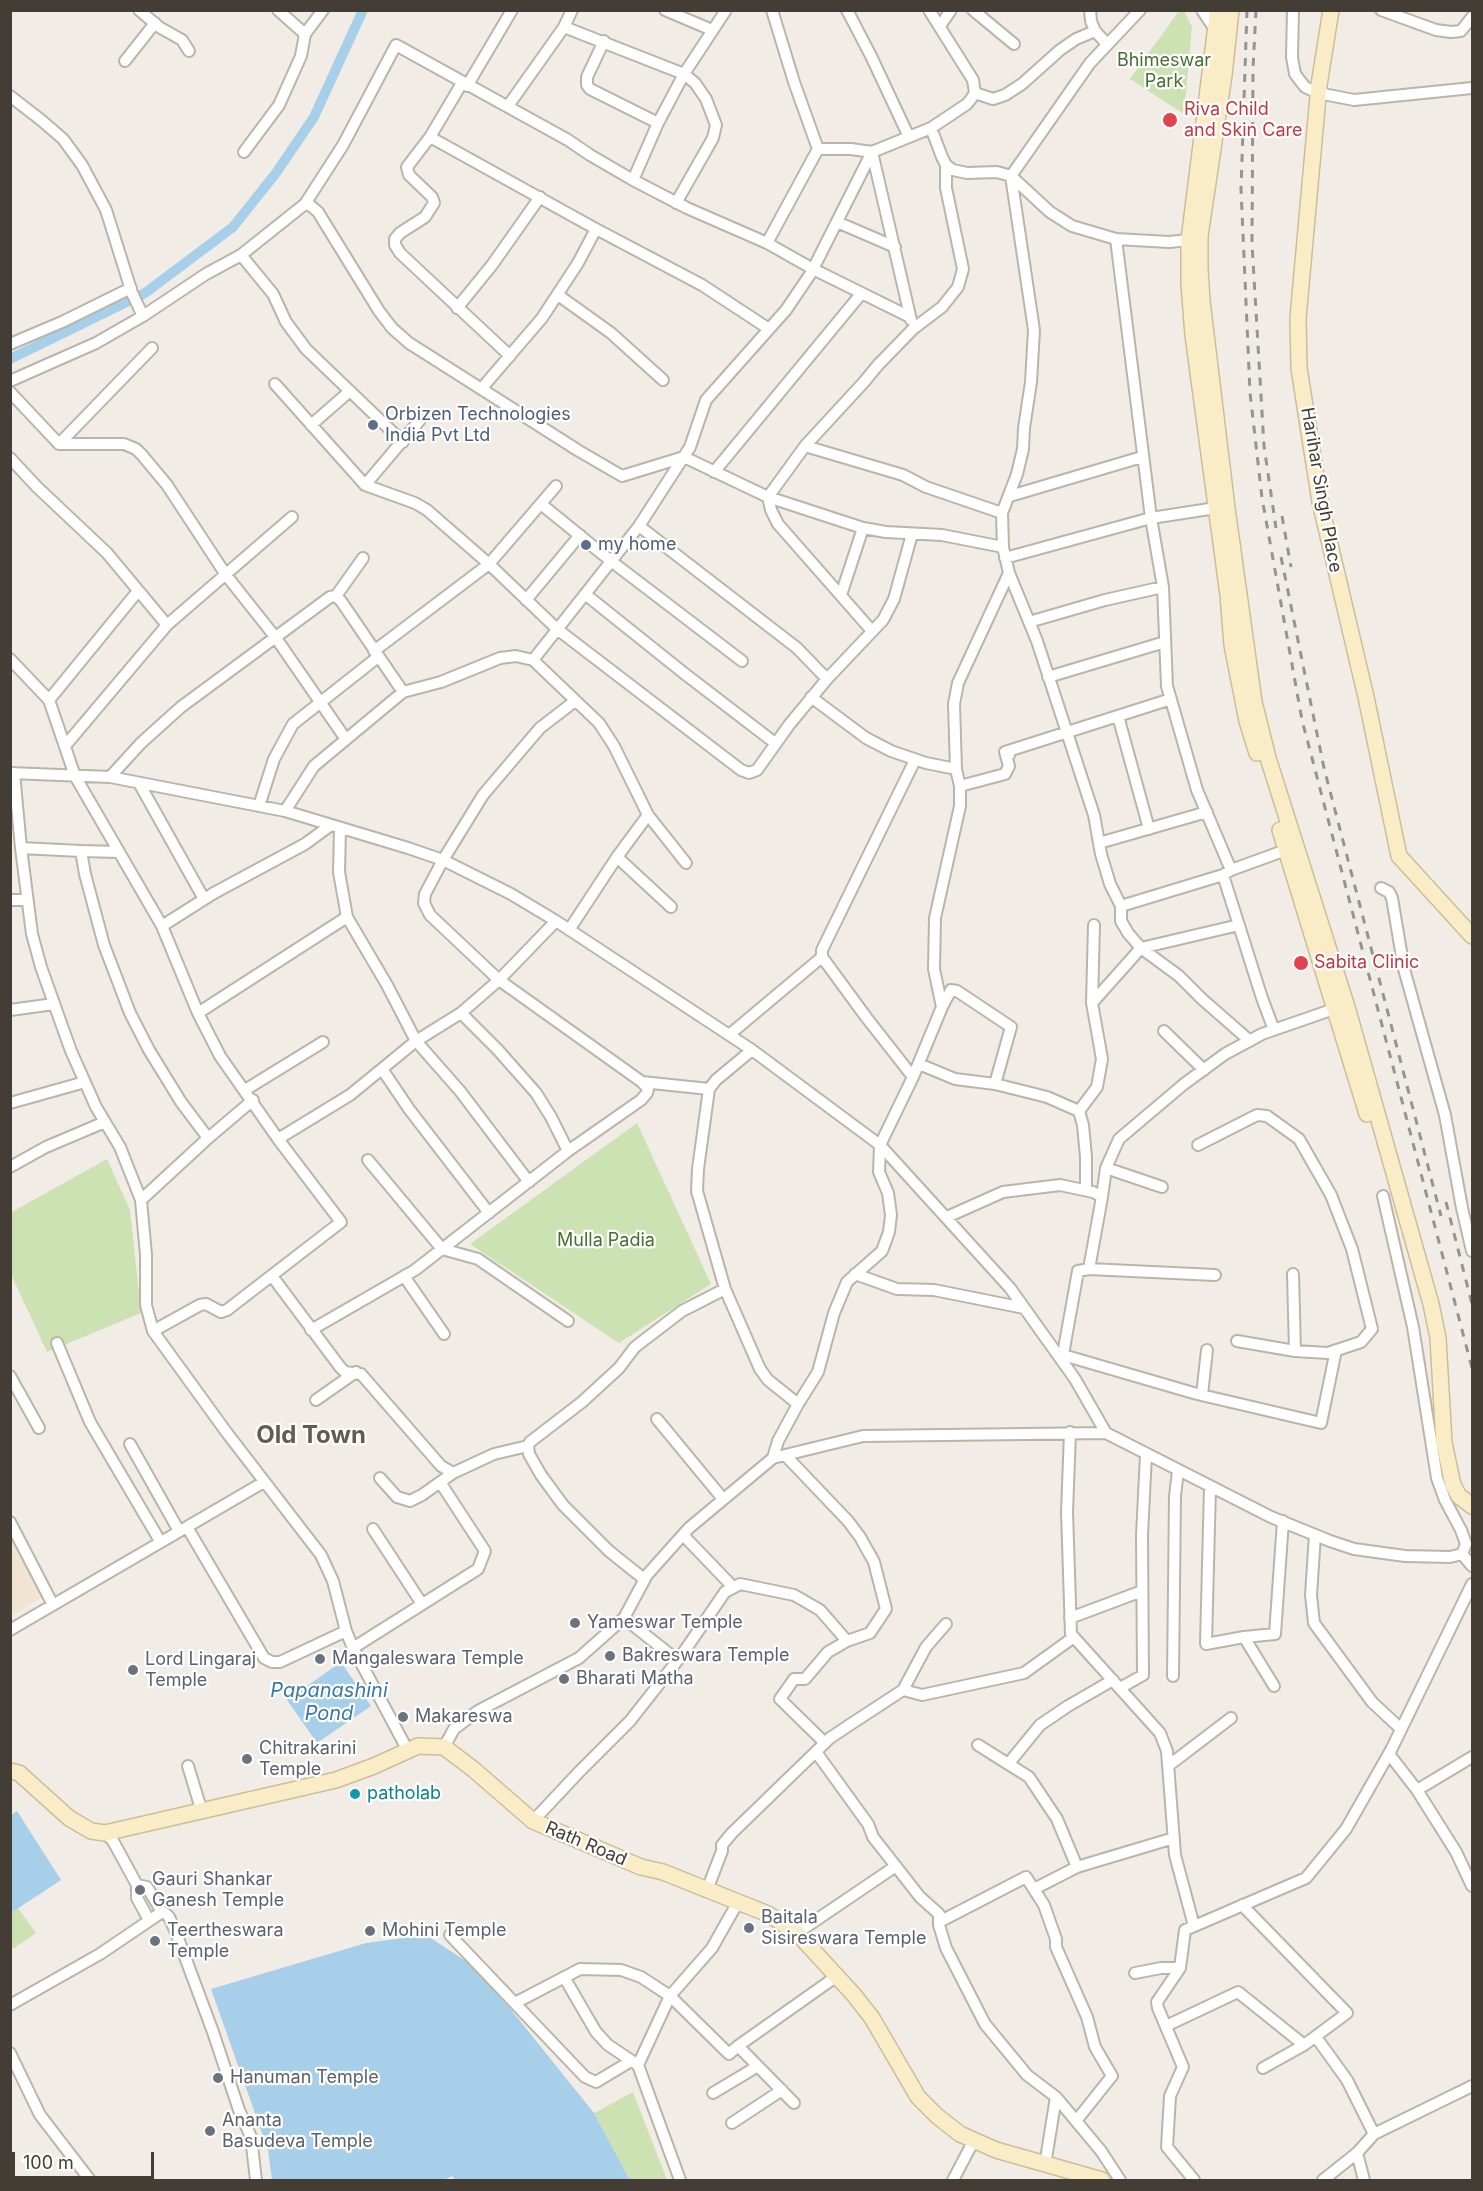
<!DOCTYPE html>
<html>
<head>
<meta charset="utf-8">
<style>
	body { margin:0 }
	#map { position:relative; width:1483px; height:2191px; overflow:hidden; background:#f1ede6; font-family:Inter,sans-serif }
	canvas { display:block }
	.frame { position:absolute; inset:0; border:12px solid #433d36; pointer-events:none }
	.scale { position:absolute; left:12px; top:2152px; width:142px; height:27px; box-sizing:border-box; border:3px solid #433d36; border-top:0; padding-left:8px; font-size:18px; line-height:21px; white-space:nowrap; color:#433d36; -webkit-text-stroke:4px #fff; paint-order:stroke }
</style>
</head>
<body>
<div id="map">
<canvas width="1483" height="2191"></canvas>
<div class="frame"></div>
<div class="scale">100 m</div>
</div>
<script>
const g = document.querySelector('canvas').getContext('2d');
g.lineJoin = 'round';
function fill(path, color) { g.fillStyle = color; g.fill(path, 'evenodd'); }
const shape = rows => new Path2D(rows.map(r => 'M' + r).join(''));
function strokePath(path, color, width, dash) { g.strokeStyle = color; g.lineWidth = width; g.lineCap = dash ? 'butt' : 'round'; g.setLineDash(dash || []); g.stroke(path); }
function drawText(font, color, halo, rows, align = 'center') {
  g.font = font + ' Inter,sans-serif'; g.lineWidth = 4.5; g.setLineDash([]); g.textBaseline = 'middle'; g.strokeStyle = halo; g.fillStyle = color; for (const [text, x, y, turn = 0] of rows) {
    g.save(); g.translate(x, y); g.rotate((+turn || 0) * Math.PI / 180); g.textAlign = isNaN(turn) ? turn : align; if (halo) g.strokeText(text, 0, 0); g.fillText(text, 0, 0); g.restore();
  }
}
fill(shape([
	[10,1536,44,1596,11,1616,10,1616]
]), '#f1e4d2');
fill(shape([
	[1179,11,1184,11,1192,27,1184,114,1130,79],
	[637,1123,711,1284,619,1343,470,1244],
	[107,1159,130,1210,141,1313,47,1352,11,1274,10,1213],
	[18,1908,36,1933,13,1949,11,1945,11,1913],
	[633,2092,667,2180,630,2180,594,2113]
]), '#cde2b2');
fill(shape([
	[341,1662,371,1706,317,1743,287,1700],
	[17,1811,61,1880,11,1913,11,1815],
	[426,1935,469,1963,508,2006,594,2113,630,2180,455,2180,452,2176,444,2180,272,2180,268,2150,211,1989,366,1943]
]), '#a7cfe9');
strokePath(shape([
	[10,359,145,293,233,227,276,173,314,117,363,10]
]), '#a7cfe9', 10);
const street = shape([
	[139,10,159,27,182,40,189,51],
	[278,10,305,34],
	[665,10,712,30],
	[847,10,871,56,909,137],
	[973,10,1014,44],
	[1090,10,1091,21,1095,31,1107,44],
	[1140,10,1090,63,1011,176,1034,330,1031,382,1024,428,1023,449,1017,474,1002,513,1003,547,1009,573,1037,641,1094,815,1101,854,1110,884,1121,906,1121,921,1128,933,1141,948,1179,976,1202,999,1250,1041],
	[1202,10,1216,31],
	[1293,10,1292,57,1295,74,1305,87,1318,93,1354,100,1472,88],
	[1381,10,1436,30,1451,32,1461,31,1472,17],
	[940,26,951,10],
	[564,27,684,74,695,83,706,99,716,125,713,138,676,203],
	[604,41,587,77,587,85,590,89,658,123],
	[125,61,155,23],
	[462,83,430,137,407,167,409,175,432,197,434,203,425,217,400,233,395,239,395,245,400,253,510,356],
	[467,86,512,10],
	[975,93,993,99,1005,95,1022,84,1060,50,1076,39,1095,31],
	[10,96,41,120,63,139,82,165,106,210,132,293,143,316],
	[508,106,564,27,572,10],
	[931,128,942,157,946,165,953,170,967,173,997,172,1011,176,1050,212,1072,226,1116,239,1169,242,1189,240],
	[430,137,596,229,702,285,769,329],
	[818,149,851,149,872,152,911,320],
	[244,152,279,105,301,56,305,34,323,10],
	[633,180,658,123,684,74,726,10],
	[305,204,343,145,396,45,568,140,590,155,633,180,687,208,767,243,813,269,910,317],
	[837,222,895,247],
	[767,243,818,149,794,82,772,10],
	[241,255,273,294,286,322,306,349,403,442],
	[558,295,611,333,663,380],
	[457,308,492,265,540,197],
	[10,344,62,322,131,288],
	[10,381,96,343,143,316,206,274,241,255,305,204,311,206,318,212,379,311,392,328,409,343,579,451,622,476,684,457,768,497,863,528,886,532,942,535,1003,547],
	[275,384,365,485,415,503,427,510,489,564,557,629,741,770,749,773,757,770,789,725,827,679,883,620,894,599,912,534],
	[482,388,542,318,578,263,596,229],
	[10,392,59,444,124,444,136,449,142,455,167,485,226,575,276,638,345,738],
	[311,425,350,391],
	[59,444,152,348],
	[805,446,903,475,926,487,1002,513],
	[10,458,37,487,107,553,167,625],
	[714,472,861,294],
	[365,485,420,420],
	[1010,496,1142,457],
	[541,504,611,561,742,661],
	[1216,508,1151,518,1163,587,1167,686,1197,790,1231,870],
	[639,526,797,648,827,679],
	[1005,558,1151,518,1116,239],
	[585,594,685,674,775,743],
	[841,595,863,528],
	[336,596,363,558],
	[526,600,580,535],
	[1029,622,1105,600,1163,587],
	[872,631,778,524,771,510,768,497,805,446,864,382,878,365,913,329,942,307,958,287,963,269,946,188,946,165],
	[374,651,489,564,556,486],
	[10,659,49,700,75,776,162,926,198,1013,220,1056,278,1139,341,1222,227,1310,221,1312,206,1304,200,1305,153,1331],
	[533,660,639,526,690,447,706,400,786,310,811,273,872,152,931,128,967,104,971,99,975,93,973,80,929,10],
	[1048,677,1165,642],
	[811,697,866,738,891,751,926,763,956,769],
	[49,700,138,591],
	[1118,716,1149,829],
	[65,746,167,625,292,517],
	[1005,752,1171,699],
	[10,773,110,777,285,811,408,848,443,860,511,894,556,921,752,1050,880,1145,1010,1288,1075,1379,1106,1433,1271,1517,1330,1541,1354,1549,1405,1556,1450,1557,1462,1554,1466,1544,1461,1530,1445,1500,1437,1478,1413,1327,1383,1196],
	[14,773,21,848,32,934,41,967,71,1051,96,1107,120,1147,141,1200,146,1255,146,1305,153,1331,227,1433,321,1555,333,1581,346,1631,353,1648,407,1749],
	[110,777,141,743,181,707,330,597,336,596,341,601,403,692],
	[139,783,204,899],
	[960,786,1005,774,1009,766,1005,752,1009,755],
	[259,806,274,759,293,724,378,657],
	[285,811,314,766,403,692,441,682,500,658,516,656,533,660,599,723,614,746,648,815,686,863],
	[340,828,339,872,347,917,387,985,416,1041,460,1091,529,1182],
	[1099,843,1207,812],
	[21,848,81,851],
	[119,852,81,851,85,874,104,945,130,1013,149,1050,181,1102,208,1138],
	[617,857,671,907],
	[1223,875,1262,998,1274,1030],
	[1381,888,1389,892,1392,898,1404,969,1445,1115,1462,1208,1472,1251],
	[10,900,27,900],
	[1121,906,1223,875,1231,870,1286,850],
	[162,926,214,893,305,844,331,825],
	[569,930,617,857,648,815],
	[1092,1003,1094,925],
	[942,1007,934,969,935,918,960,806,960,786,956,769,954,704,958,683,1009,573],
	[10,1010,54,1004],
	[198,1013,347,917],
	[461,1013,498,1050,536,1093,551,1117,568,1151],
	[1164,1031,1204,1070],
	[729,1035,822,957],
	[382,1069,409,1109,489,1213],
	[913,1077,866,1017,822,957,822,950,915,760],
	[642,1082,709,1089],
	[995,1084,1047,1097,1079,1111],
	[245,1090,323,1042],
	[10,1103,85,1082],
	[278,1139,350,1095,416,1041,461,1013,499,980,556,921],
	[1198,1145,1257,1115,1267,1116,1299,1139,1331,1195,1352,1249,1372,1329,1361,1342,1328,1353,1295,1351,1293,1274],
	[368,1160,442,1249,478,1259,568,1321],
	[10,1167,46,1147,105,1122],
	[1106,1168,1119,1139,1184,1084,1225,1054,1262,1034,1334,1009],
	[1086,1190,1086,1157,1083,1125,1079,1111,1097,1087,1102,1059,1092,1003,1141,948,1239,925],
	[1102,1197,1106,1168,1162,1187],
	[141,1200,206,1140,253,1100],
	[947,1217,1003,1192,1060,1185,1093,1192,1102,1197,1089,1269],
	[855,1274,897,1289,934,1290,1024,1308],
	[272,1276,340,1367,345,1372,361,1374,441,1466,453,1473,494,1454,528,1446],
	[404,1276,444,1334],
	[725,1289,760,1369,768,1380,798,1404],
	[311,1330,415,1270,568,1151,641,1100,647,1093,648,1089,642,1082,499,980,430,915,424,903,425,894,443,860,483,795,540,728,575,701],
	[1237,1341,1295,1351],
	[57,1343,90,1422,160,1541],
	[1063,1355,1197,1394,1321,1423,1336,1350],
	[1062,1360,1078,1271,1089,1269,1215,1275],
	[10,1376,39,1428],
	[1202,1395,1207,1350],
	[316,1400,356,1372],
	[657,1419,723,1499],
	[1070,1432,1067,1512,1071,1634,1160,1733,1167,1751,1175,1855,1194,1926],
	[130,1444,179,1531],
	[785,1455,848,1521,860,1537,874,1562,886,1609,870,1633,847,1641],
	[773,1458,778,1441,798,1404,818,1372,834,1313,847,1282,882,1251,889,1232,891,1215,888,1193,879,1172,880,1145,913,1077,942,1007,951,990,957,991,1011,1027,995,1084,955,1079,919,1064],
	[380,1478,397,1497,410,1501,422,1495,453,1473],
	[1210,1487,1206,1644,1244,1637,1274,1686],
	[10,1522,53,1605],
	[187,1527,264,1658,272,1662,280,1662,346,1631],
	[373,1529,422,1604],
	[683,1535,733,1587],
	[1315,1535,1311,1595,1314,1623,1372,1702,1401,1729],
	[1462,1554,1472,1566],
	[644,1579,609,1551,563,1505,541,1475,529,1454,528,1446,530,1442,582,1402,619,1368,635,1347,682,1311,725,1289,697,1191,698,1169,709,1089,716,1080,752,1050],
	[624,1618,677,1660],
	[1070,1618,1142,1591],
	[10,1630,264,1482],
	[1244,1637,1275,1634,1283,1521],
	[353,1648,478,1569,485,1551,440,1482],
	[1173,1676,1175,1496,1178,1471],
	[1120,1688,1143,1675,1142,1535,1146,1455],
	[903,1690,926,1647,946,1624],
	[978,1745,1029,1777,1057,1819,1077,1867],
	[444,1747,454,1729,478,1711,579,1658,624,1618,647,1575,689,1528,773,1458,863,1436,1106,1433],
	[816,1752,868,1824,873,1837,920,1897,939,1914,939,1925,946,1948,985,2024,1027,2075,1056,2097,1045,2165],
	[1389,1754,1417,1790,1456,1852,1472,1886],
	[1009,1763,1040,1725,1068,1706,1113,1680],
	[188,1766,202,1812],
	[1168,1766,1231,1718],
	[1417,1790,1472,1757],
	[533,1821,579,1772,630,1721,681,1656,725,1592,740,1584,794,1595,820,1610,847,1641,828,1652,805,1679,794,1679,780,1699,825,1743],
	[105,1833,113,1841,137,1885,137,1898,149,1920],
	[137,1885,147,1887,162,1912],
	[1034,1889,1077,1867,1174,1838],
	[707,1890,722,1851,722,1845,732,1833,830,1738,851,1724,903,1690,922,1695,1024,1673,1074,1637],
	[1242,1905,1347,2013,1304,2045,1263,2068],
	[939,1922,1026,1877,1044,1905,1056,1939,1056,1947,1087,2017,1095,2047,1112,2076,1076,2121],
	[797,1933,896,1866],
	[450,1935,585,2077,596,2082,631,2061],
	[1135,1973,1161,1968,1180,1968],
	[564,1977,596,2032,608,2045,635,2063],
	[515,2003,580,1969,621,1970,641,1977,670,1996,729,2054,738,2046],
	[10,2005,100,1954,162,1912,165,1913,169,1917,175,1930,213,2032,239,2110,251,2137,256,2180],
	[1166,2026,1238,1992,1304,2045],
	[1316,2037,1347,2080,1374,2134,1357,2153,1323,2180],
	[10,2053,40,2115,90,2180],
	[713,2093,758,2066],
	[1056,2097,1101,2151,1120,2180],
	[794,2103,738,2046,837,1976],
	[732,2123,782,2090],
	[1374,2134,1472,2086],
	[1357,2153,1364,2180],
	[680,2180,638,2065,670,1996,712,1948,738,1902],
	[953,2180,972,2144,976,2142],
	[1194,2180,1167,2147,1170,2096,1183,2067,1158,2008,1157,2002,1180,1968,1185,1930,1306,1878,1346,1829,1391,1750,1472,1584]
]);
const secondary = shape([
	[1218,10,1189,240,1189,284,1193,335,1228,595,1232,645,1247,721,1257,753],
	[1231,10,1224,75,1200,236,1200,270,1202,301,1227,508,1254,702,1268,758,1347,1007,1431,1304,1438,1338,1444,1443,1453,1485,1459,1496,1472,1506],
	[1331,10,1319,85,1298,318,1299,368,1320,502,1366,697,1399,856,1472,936],
	[1280,830,1367,1114],
	[10,1771,19,1773,69,1818,91,1831,105,1833,336,1780,374,1766,418,1746,444,1747,473,1769,533,1821,641,1867,663,1872,768,1914,797,1933,854,1995,872,2018,918,2097,937,2116,960,2134,996,2150,1102,2180]
]);
strokePath(street, '#bbb5a9', 14);
strokePath(secondary, '#cdbe99', 18);
strokePath(street, '#fff', 10);
strokePath(secondary, '#f9ecc7', 15);
strokePath(shape([
	[1247,10,1241,189,1250,393,1262,498,1302,720,1472,1368],
	[1256,10,1253,69,1252,244,1264,446,1276,528],
	[1282,516,1291,567],
	[1281,557,1324,768,1441,1216],
	[1446,1202,1472,1304]
]), '#949494', 3, [8, 8]);
for (const [x, y, r, color] of [
	[1170,120,8,"#e0444e"],
	[373,425,6,"#5c6f8a"],
	[586,545,6,"#5c6f8a"],
	[1301,963,8,"#e0444e"],
	[575,1623,6,"#6b7280"],
	[610,1656,6,"#6b7280"],
	[320,1659,6,"#6b7280"],
	[133,1670,6,"#6b7280"],
	[564,1679,6,"#6b7280"],
	[403,1717,6,"#6b7280"],
	[247,1759,6,"#6b7280"],
	[355,1794,6,"#0f9aa8"],
	[140,1890,6,"#6b7280"],
	[749,1928,6,"#6b7280"],
	[370,1931,6,"#6b7280"],
	[155,1941,6,"#6b7280"],
	[218,2078,6,"#6b7280"],
	[210,2131,6,"#6b7280"]
]) { const dot = new Path2D(); dot.arc(x, y, r, 0, 2 * Math.PI); g.fillStyle = color; g.fill(dot); strokePath(dot, '#fff', 2); }
drawText('18px', '#486f2f', '#fff', [
	["Bhimeswar",1164,61],
	["Park",1164,82],
	["Mulla Padia",606,1241]
]);
drawText('18px', '#be3a42', '#fff', [
	["Riva Child",1184,110],
	["and Skin Care",1184,131],
	["Sabita Clinic",1314,963]
], 'left');
drawText('18px', '#4e5e75', '#fff', [
	["Orbizen Technologies",385,415],
	["India Pvt Ltd",385,436],
	["my home",598,545]
], 'left');
drawText('18px', '#433d36', '#fff', [
	["Harihar Singh Place",1321,490,80],
	["Rath Road",586,1844,23]
]);
drawText('18px', '#5b616d', '#fff', [
	["Yameswar Temple",587,1623],
	["Bakreswara Temple",622,1656],
	["Mangaleswara Temple",332,1659],
	["Lord Lingaraj",145,1660],
	["Temple",145,1681],
	["Bharati Matha",576,1679],
	["Makareswa",415,1717],
	["Chitrakarini",259,1749],
	["Temple",259,1770],
	["Gauri Shankar",152,1880],
	["Ganesh Temple",152,1901],
	["Baitala",761,1918],
	["Sisireswara Temple",761,1939],
	["Teertheswara",167,1931],
	["Temple",167,1952],
	["Mohini Temple",382,1931],
	["Hanuman Temple",230,2078],
	["Ananta",222,2121],
	["Basudeva Temple",222,2142]
], 'left');
drawText('18px', '#0d838f', '#fff', [
	["patholab",367,1794]
], 'left');
drawText('italic 20px', '#3a79a4', '#fff', [
	["Papanashini",329,1691],
	["Pond",329,1714]
]);
drawText('bold 24px', '#655b4e', '#fff', [
	["Old Town",311,1436]
]);
</script>
</body>
</html>
